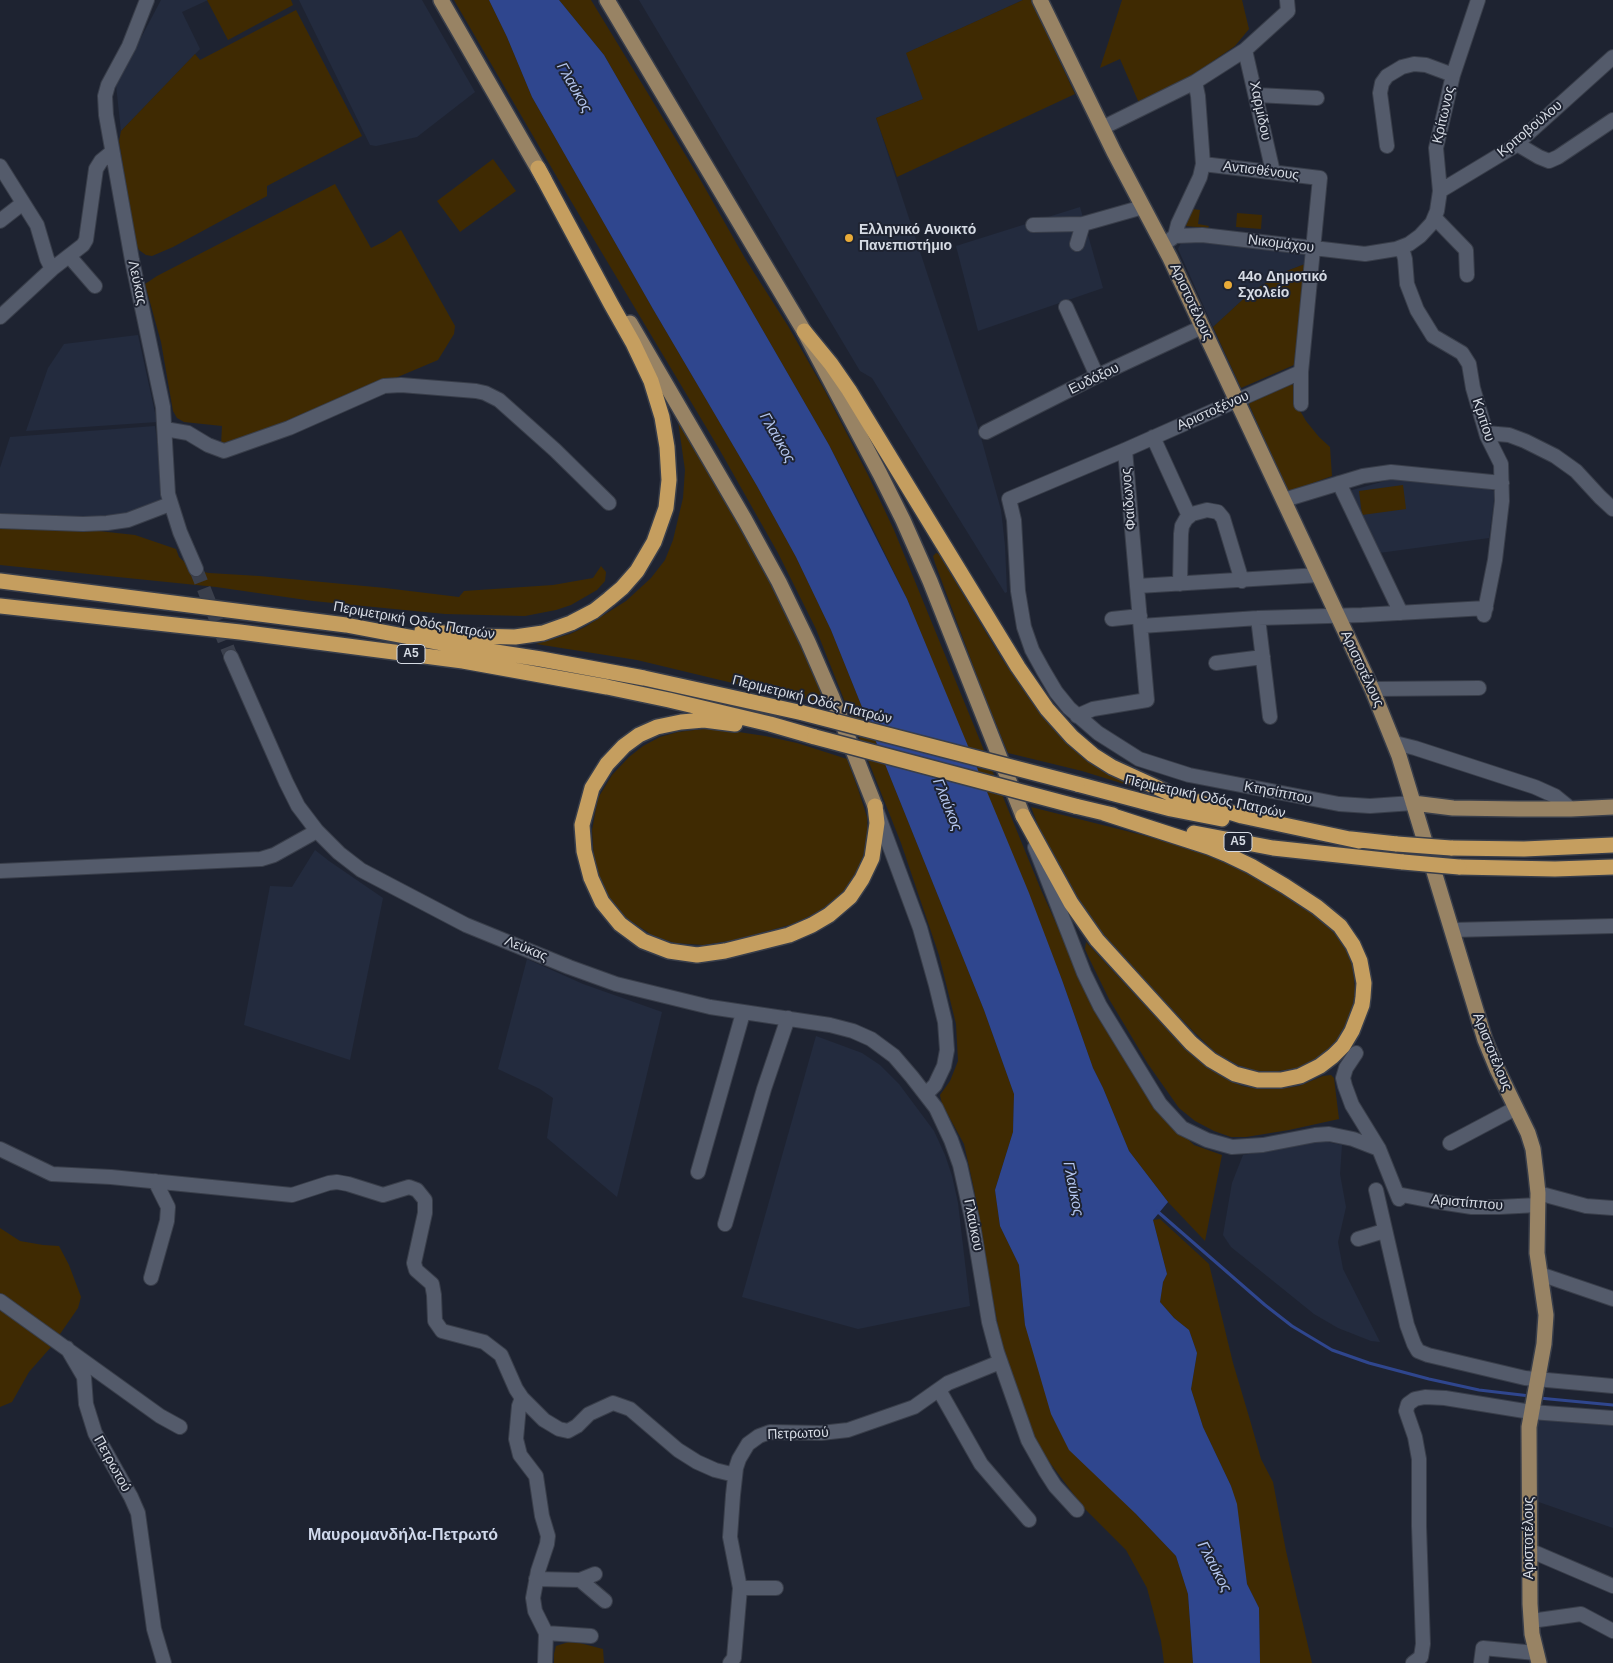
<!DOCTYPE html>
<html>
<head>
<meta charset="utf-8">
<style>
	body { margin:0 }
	canvas { display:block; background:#1e2331 }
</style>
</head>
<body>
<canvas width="1613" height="1663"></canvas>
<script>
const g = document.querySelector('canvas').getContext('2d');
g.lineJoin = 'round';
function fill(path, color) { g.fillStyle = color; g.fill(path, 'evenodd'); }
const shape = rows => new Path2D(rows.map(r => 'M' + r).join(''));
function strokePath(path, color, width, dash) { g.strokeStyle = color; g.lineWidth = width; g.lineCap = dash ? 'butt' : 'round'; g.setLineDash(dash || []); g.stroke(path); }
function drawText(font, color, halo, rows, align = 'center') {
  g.font = font + ' Helvetica,sans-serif'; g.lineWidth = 4; g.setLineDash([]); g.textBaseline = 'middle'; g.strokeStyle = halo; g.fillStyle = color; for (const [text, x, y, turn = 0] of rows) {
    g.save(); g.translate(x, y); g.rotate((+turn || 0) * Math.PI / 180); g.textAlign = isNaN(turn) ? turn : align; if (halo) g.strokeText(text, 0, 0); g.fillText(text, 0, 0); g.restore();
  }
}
fill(shape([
	[161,0,208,0,182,12,200,49,121,131,116,85],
	[299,0,422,0,475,92,417,137,376,146,370,145],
	[639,0,1023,0,907,53,924,99,876,118,980,434,1001,510,1005,546,1007,592,1005,593,872,378,860,371],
	[1080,207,1103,288,978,331,956,246],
	[1200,241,1306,255,1305,264,1284,272,1251,292,1213,327,1178,249,1181,243],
	[138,335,157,422,26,431,48,368,64,344],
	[155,426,165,502,124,515,62,520,0,517,0,468,10,437],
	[1396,478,1486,487,1495,492,1489,538,1379,553,1349,491],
	[315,850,329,861,383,898,350,1060,244,1025,270,886,292,887],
	[527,959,583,984,662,1012,617,1197,547,1138,553,1098,540,1089,498,1069],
	[816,1036,862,1053,880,1065,899,1084,934,1131,945,1155,952,1176,958,1203,970,1306,858,1329,742,1297],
	[1322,1141,1342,1145,1340,1174,1346,1207,1338,1242,1343,1269,1380,1342,1371,1341,1338,1328,1314,1314,1231,1247,1223,1235,1232,1183,1243,1155],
	[1535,1418,1613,1423,1613,1528,1533,1500]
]), '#232b3e');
fill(shape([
	[207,0,291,0,293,5,228,40],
	[454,0,489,0,507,37,532,97,653,309,757,486,796,557,831,630,984,1010,1014,1094,1013,1132,995,1190,1000,1226,1019,1265,1025,1325,1136,1514,1176,1556,1188,1594,1193,1663,1164,1663,1161,1641,1147,1588,1126,1550,1084,1508,1032,1439,1005,1363,987,1267,974,1189,964,1144,942,1104,940,1095,950,1081,958,1061,956,1024,939,955,901,843,816,629,778,553,718,447,568,196],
	[559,0,591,0,697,174,746,260,788,326,825,391,868,475,894,530,1041,890,1080,976,1158,1111,1194,1145,1222,1155,1205,1241,1168,1202,1129,1151,1103,1088,1093,1068,1062,980,907,599,869,521,829,445,604,55],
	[1023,0,1031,0,1075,94,897,177,876,118,923,99,906,53],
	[1122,0,1242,0,1249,29,1235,46,1194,74,1139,103,1120,59,1100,68],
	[296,10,362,136,267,186,267,196,173,247,152,256,146,255,139,250,136,244,119,141,121,131,195,54,200,60],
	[493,159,516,191,460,232,437,201],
	[335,184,371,248,385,241,401,230,455,326,454,334,438,360,393,379,382,382,281,425,221,445,222,426,184,422,177,418,173,411,161,342,145,284,157,276],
	[1193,209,1200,210,1198,224,1209,226,1208,228,1185,226],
	[1237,213,1262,215,1261,229,1236,227],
	[1305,264,1294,365,1241,388,1213,327,1251,292,1284,272],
	[1292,380,1295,402,1306,421,1319,437,1330,447,1332,476,1288,492,1248,402],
	[680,420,775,589,803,647,826,704,780,692,745,686,637,660,536,644,570,634,585,627,626,601,651,578,665,560,673,540,683,498,685,470,678,421],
	[1403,485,1406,509,1362,515,1359,491],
	[0,523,62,527,135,535,176,549,179,557,193,570,209,573,259,576,385,588,459,597,464,591,553,585,593,578,601,566,606,572,605,581,597,590,571,605,556,610,525,616,445,614,313,601,216,587,0,565],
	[936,553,939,554,1000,656,1038,711,1068,744,1083,758,1101,769,1137,788,1082,771,1008,753,983,692,935,563,933,556],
	[712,728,765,736,797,743,847,759,858,789,867,817,868,841,862,860,856,875,846,889,834,901,816,913,793,924,735,940,704,945,674,943,652,935,626,918,608,896,599,877,594,859,592,830,598,798,612,775,629,757,643,746,660,737,678,732],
	[1031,807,1158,839,1210,853,1246,871,1311,910,1329,927,1344,945,1353,967,1355,991,1352,1011,1345,1029,1336,1041,1326,1051,1314,1060,1298,1068,1278,1071,1259,1072,1238,1065,1217,1054,1194,1032,1144,980,1101,933,1077,901,1043,838],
	[1086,942,1179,1042,1209,1068,1224,1078,1242,1086,1258,1089,1279,1089,1299,1086,1323,1076,1331,1075,1334,1078,1339,1119,1289,1130,1246,1137,1231,1137,1214,1131,1195,1121,1179,1108,1148,1064,1109,999,1089,958,1085,949],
	[1160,1219,1209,1264,1233,1363,1250,1420,1261,1459,1273,1482,1286,1551,1312,1663,1260,1663,1259,1608,1247,1584,1231,1486,1203,1427,1191,1389,1197,1353,1189,1330,1174,1318,1160,1302,1163,1282,1167,1274,1153,1220],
	[0,1228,20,1241,43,1245,59,1246,69,1265,81,1297,78,1308,51,1347,29,1372,12,1402,0,1407],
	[572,1641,603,1649,604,1663,554,1663,554,1654,556,1646]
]), '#3f2a02');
fill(shape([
	[489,0,559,0,604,55,829,445,907,599,1029,893,1062,980,1093,1068,1103,1088,1129,1151,1168,1202,1153,1220,1167,1274,1163,1282,1160,1302,1174,1318,1189,1330,1197,1353,1191,1389,1203,1427,1231,1486,1237,1504,1247,1584,1259,1608,1260,1663,1193,1663,1188,1594,1176,1556,1136,1514,1069,1450,1051,1414,1025,1325,1019,1265,1000,1226,995,1190,1013,1132,1014,1094,984,1010,951,928,831,630,796,557,757,486,653,309,532,97,507,37]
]), '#2f468e');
strokePath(shape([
	[1157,1211,1265,1305,1292,1326,1332,1350,1369,1363,1429,1379,1479,1390,1530,1396],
	[1539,1398,1613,1405]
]), '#2f468e', 3);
strokePath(shape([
	[196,569,231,657]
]), '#3a3f4c', 14, [14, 7]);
const minor = shape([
	[147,0,129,46,108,85,105,96,106,115,132,260,163,407,168,494,180,532,196,569],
	[1245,50,1273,172],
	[1256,95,1317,98],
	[1102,128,1195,82,1245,50,1288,11,1287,0],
	[1517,144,1539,157,1549,161,1558,157,1613,120],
	[1387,146,1380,93,1382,83,1387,76,1402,67,1414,64,1426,65,1453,75],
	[1203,164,1320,178,1301,372,1301,404],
	[0,166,37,225,47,259,52,269],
	[1440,191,1513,147,1613,57],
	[1435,218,1466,250,1467,275],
	[0,221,23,203],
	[1033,225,1083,224,1143,207],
	[1175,236,1178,224,1200,177,1203,164,1198,96,1195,82],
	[1077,244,1083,224],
	[1163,245,1175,236,1202,235,1365,254,1396,249,1409,244,1420,236,1432,223,1437,211,1440,191,1436,148,1453,75,1478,0],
	[1402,248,1405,259,1407,284,1417,310,1433,336,1462,353,1469,364,1473,388,1487,436,1501,464,1502,501,1495,560,1484,615],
	[69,256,95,286],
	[1066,307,1097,376],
	[0,317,52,269,83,245,86,240,96,169,101,161,112,152],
	[1301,372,1125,450,1009,499,1014,520,1018,591,1024,627,1032,650,1043,670,1056,692,1069,708,1098,733,1139,759,1189,775,1339,804,1370,806,1413,803],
	[165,429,188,433,208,445,224,451,289,428,384,386,401,385,476,391,485,393,499,400,555,450,609,503],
	[986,432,1097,376,1202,327],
	[1486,433,1509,435,1525,441,1555,456,1576,471,1600,497,1613,509],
	[1153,437,1189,516],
	[1339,483,1401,613],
	[1284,500,1363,476,1391,472,1502,483],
	[0,521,83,524,107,523,128,520,170,504],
	[1180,584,1181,534,1182,526,1186,519,1192,514,1207,510,1218,512,1223,518,1242,581],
	[1138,586,1319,575],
	[1258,618,1270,717],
	[1112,619,1140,616],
	[1141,626,1258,618,1362,615,1486,608],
	[231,657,286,782,298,806,317,831,339,853,361,870,466,925,569,967,616,984,710,1007,830,1025,853,1031,871,1039,894,1056,912,1077,936,1108,951,1140,960,1165,972,1219,989,1322,997,1352,1028,1440,1046,1472,1055,1486,1077,1510],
	[1216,663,1263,657],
	[1372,689,1479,688],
	[1077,716,1093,709,1147,700,1125,450],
	[1395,743,1415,748,1535,787,1555,796,1571,809],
	[877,812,920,928,936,985,945,1022,947,1050,944,1066,935,1085,926,1094],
	[1035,847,1084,973,1100,1006,1160,1104,1182,1128,1207,1140,1232,1147,1263,1145,1315,1135,1329,1134,1353,1139,1379,1149],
	[0,871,261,859,274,855,317,831],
	[1452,930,1613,926],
	[1356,1053,1346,1068,1343,1078,1345,1086,1352,1105,1379,1149,1399,1199],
	[1450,1143,1516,1108],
	[0,1149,52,1174,111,1177,292,1195,329,1183,337,1182,348,1184,383,1195,409,1187,417,1190,425,1200,425,1213,414,1263,416,1270,432,1284,434,1295,435,1321,442,1331,484,1342,501,1355,516,1389,522,1398,544,1420,559,1429,568,1431,577,1426,589,1414,613,1403,630,1409,678,1450,697,1462,715,1470,735,1475],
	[698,1172,743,1013],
	[1376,1190,1407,1325,1414,1344,1418,1351,1428,1355,1525,1378,1613,1386],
	[1538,1193,1586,1206,1613,1208],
	[1397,1194,1433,1201,1472,1207,1499,1207,1538,1205],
	[725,1224,764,1089,788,1018],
	[1358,1239,1384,1231],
	[1540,1274,1613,1299],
	[151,1278,167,1221,168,1207,155,1181],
	[0,1301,160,1416,180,1427],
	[67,1348,84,1377,86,1404,95,1433,131,1497,138,1513,154,1629,164,1663],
	[939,1390,981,1464,1029,1520],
	[522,1398,519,1406,516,1439,520,1455,536,1476,542,1516,548,1536,547,1544,538,1571,533,1598,535,1611,546,1633,545,1663],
	[1529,1550,1613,1586],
	[536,1579,580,1580,605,1601],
	[580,1580,595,1574],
	[740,1588,776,1588],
	[1531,1621,1581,1614,1613,1631],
	[546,1633,591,1636],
	[730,1663,734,1658,740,1588,730,1537,733,1495,736,1468,739,1459,748,1444,759,1436,770,1432,821,1433,848,1430,914,1407,948,1383,1000,1362],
	[1413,1663,1421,1657,1423,1644,1419,1526,1419,1459,1415,1437,1406,1411,1408,1404,1415,1399,1425,1397,1445,1398,1531,1412,1613,1418],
	[1481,1663,1483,1648,1536,1653]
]);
const major = shape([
	[441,0,544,179],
	[607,0,804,331,880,474,903,520,930,581,1023,816],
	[1040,0,1114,152,1170,258,1372,689,1399,756,1485,1040,1497,1069,1528,1133,1533,1149,1536,1174,1538,1193,1537,1253,1546,1315,1544,1344,1529,1427,1530,1604,1532,1634,1539,1663],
	[630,323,745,520,779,582,808,642,832,697,875,806],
	[1413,803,1453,808,1519,809,1571,809,1613,807]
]);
const highway = shape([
	[804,331,831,364,849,390,1018,667,1047,709,1072,737,1093,755,1112,767,1169,793,1242,816,1359,841],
	[0,581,346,625,457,646,541,659,644,678,803,713],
	[0,606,240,632,463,661,607,687,669,700,770,724,815,737],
	[422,631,473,636,515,637,543,633,571,623,594,611,609,599,622,588,637,571,654,542,666,508,669,480,667,447,662,417,651,381,633,343,611,304,538,168],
	[735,724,704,720,681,722,657,727,639,735,624,746,607,764,592,788,582,825,584,851,591,878,602,902,620,924,643,941,669,951,697,955,725,951,789,935,812,925,829,915,850,897,862,879,872,858,877,823,875,806],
	[1077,784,1171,809,1222,819],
	[1075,806,1113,815],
	[1023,816,1071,903,1097,940,1191,1043,1211,1060,1235,1074,1258,1080,1281,1080,1300,1076,1320,1066,1333,1056,1343,1046,1352,1031,1362,1005,1363,997,1364,983,1360,961,1353,945,1340,926,1317,907,1285,886,1251,866,1226,854,1209,847,1104,813],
	[1194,833,1273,848,1403,862],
	[1351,839,1397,844],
	[1451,848,1524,849,1613,845],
	[1459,867,1555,869,1613,867]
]);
strokePath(minor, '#393e4a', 16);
strokePath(major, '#393e4a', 18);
strokePath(highway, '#393e4a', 18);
strokePath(minor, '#545b6b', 14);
strokePath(major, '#988364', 15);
strokePath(highway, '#c59e5f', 15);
const highwayBridge = shape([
	[803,713,1077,784],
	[815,737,1075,806],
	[1397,844,1451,848],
	[1403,862,1459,867]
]);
strokePath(highwayBridge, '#393e4a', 18, []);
strokePath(highwayBridge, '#c59e5f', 15);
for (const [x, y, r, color] of [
	[849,238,5,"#e9ab38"],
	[1228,285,5,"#e9ab38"]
]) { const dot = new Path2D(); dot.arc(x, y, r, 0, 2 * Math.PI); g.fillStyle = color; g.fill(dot); strokePath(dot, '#1e2331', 2); }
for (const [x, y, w] of [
	[411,654,28],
	[1238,842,28]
]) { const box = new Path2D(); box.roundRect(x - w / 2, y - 9.5, w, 19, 4); g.fillStyle = '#1e2331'; g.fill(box); strokePath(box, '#d6dbe4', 1); }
drawText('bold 12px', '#d6dbe4', null, [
	["Α5",411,654],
	["Α5",1238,842]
]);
drawText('14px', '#d6dbe4', '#1e2331', [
	["Χαρμίδου",1260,111,78],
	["Κρίτωνος",1444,115,-77],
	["Κριτοβούλου",1530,129,-40],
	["Αντισθένους",1261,171,7],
	["Νικομάχου",1281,244,7],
	["Λεύκας",137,283,78],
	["Αριστοτέλους",1191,302,65],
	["Ευδόξου",1094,379,-26],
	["Αριστοξένου",1213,411,-24],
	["Κριτίου",1483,420,72],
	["Φαίδωνος",1129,499,-95],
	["Περιμετρική Οδός Πατρών",414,621,10],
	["Αριστοτέλους",1362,669,65],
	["Περιμετρική Οδός Πατρών",812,700,14],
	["Κτησίππου",1278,793,11],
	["Περιμετρική Οδός Πατρών",1205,797,12],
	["Λεύκας",526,949,22],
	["Αριστοτέλους",1492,1052,68],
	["Αριστίππου",1467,1203,5],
	["Γλαύκου",973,1225,79],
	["Πετρωτού",798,1434,-2],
	["Πετρωτού",112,1464,61],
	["Αριστοτέλους",1529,1538,-90]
]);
drawText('bold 14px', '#d6dbe4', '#1e2331', [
	["Ελληνικό Ανοικτό",859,230],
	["Πανεπιστήμιο",859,246],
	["44ο Δημοτικό",1238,277],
	["Σχολείο",1238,293]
], 'left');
drawText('italic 15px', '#b4c6ef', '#1e2331', [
	["Γλαύκος",574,88,60],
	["Γλαύκος",777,438,60],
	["Γλαύκος",947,805,68],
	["Γλαύκος",1073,1189,79],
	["Γλαύκος",1214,1567,62]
]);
drawText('bold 16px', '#d0d9ec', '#1e2331', [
	["Μαυρομανδήλα-Πετρωτό",403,1536]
]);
</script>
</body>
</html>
